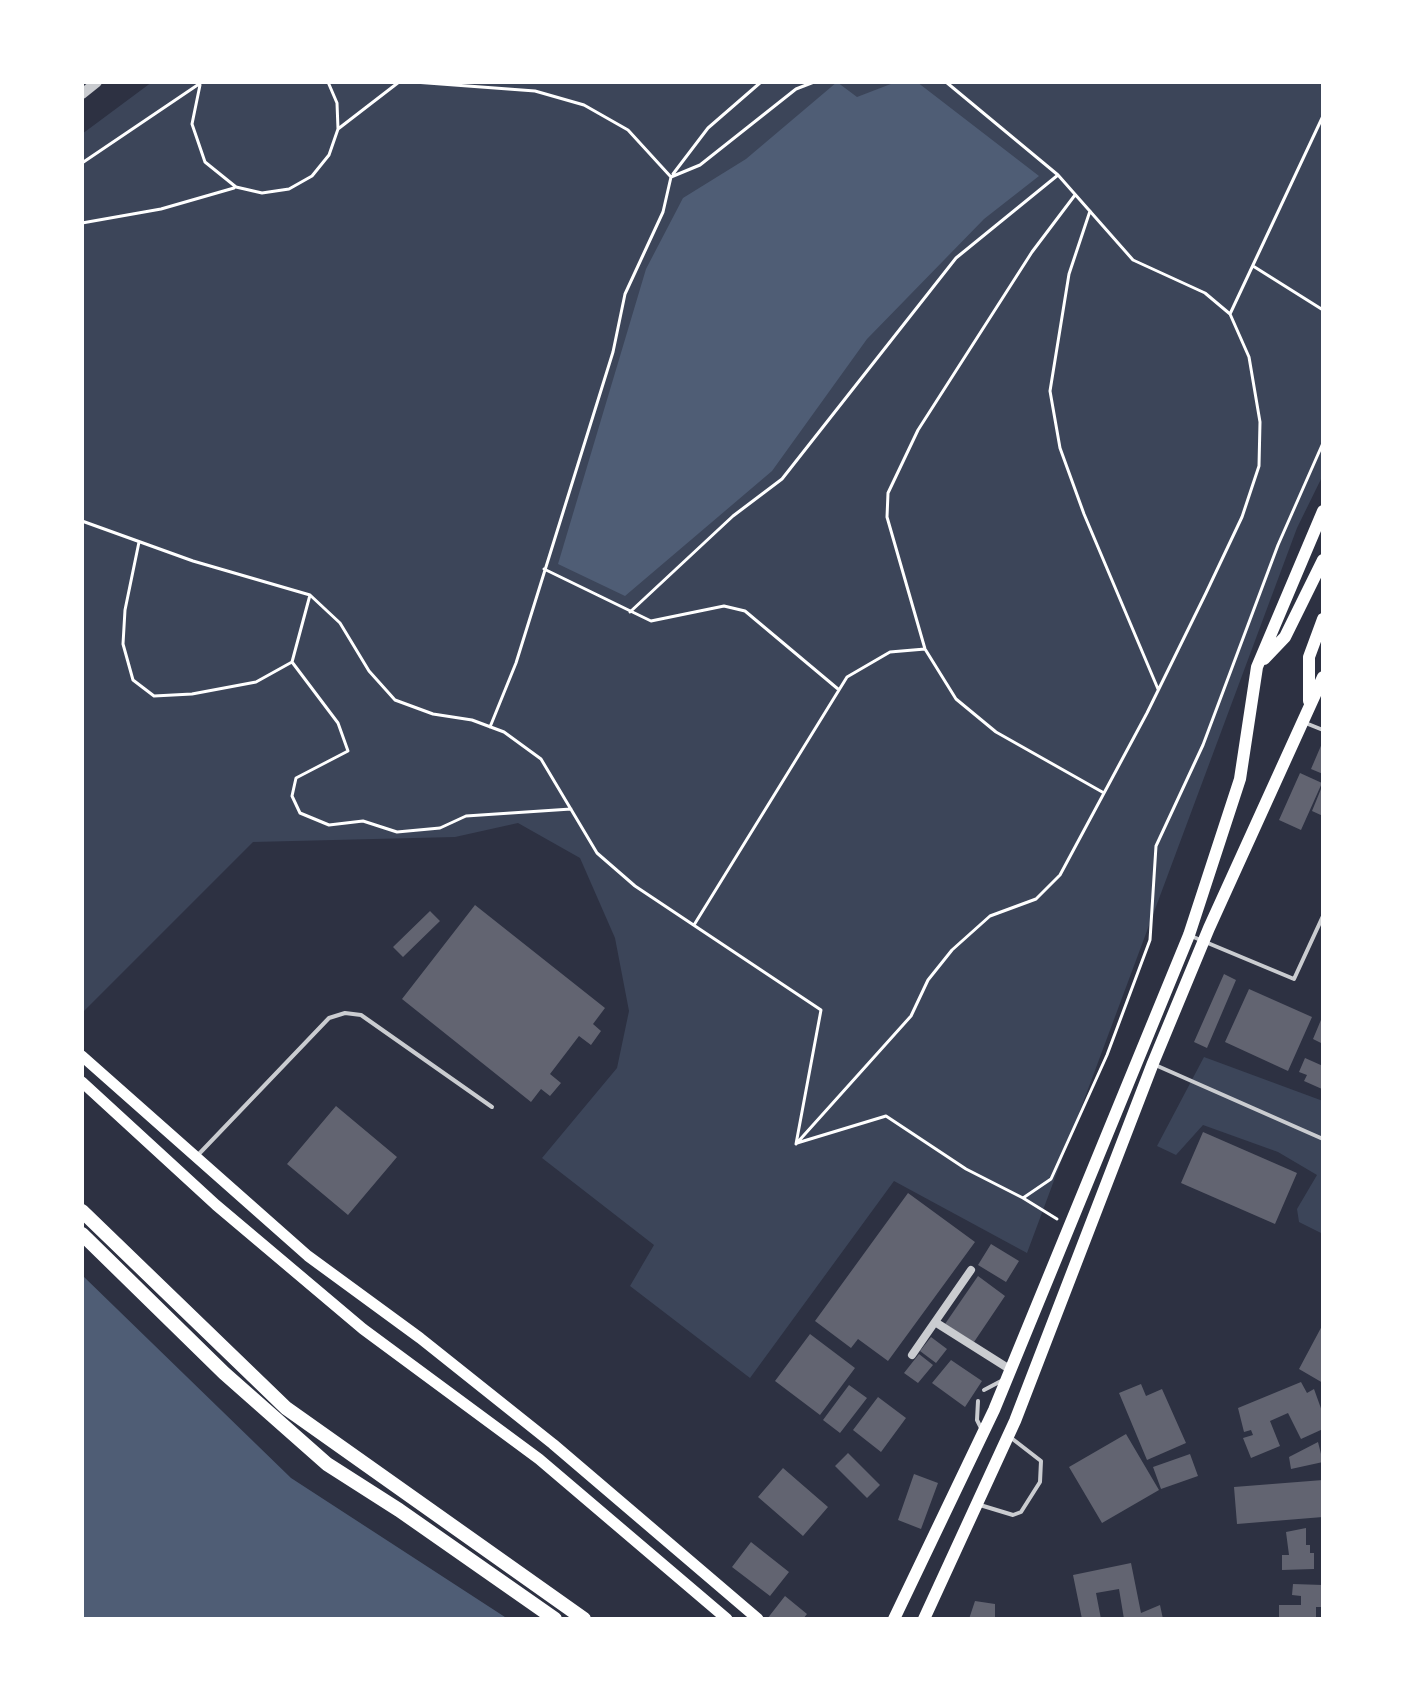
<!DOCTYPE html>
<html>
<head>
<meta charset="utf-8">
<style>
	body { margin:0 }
	#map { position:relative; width:1405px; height:1701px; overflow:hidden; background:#2d3142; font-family:"PT Sans Narrow",sans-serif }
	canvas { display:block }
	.frame { position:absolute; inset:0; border:84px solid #fff; pointer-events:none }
</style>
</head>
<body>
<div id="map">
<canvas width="1405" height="1701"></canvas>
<div class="frame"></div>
</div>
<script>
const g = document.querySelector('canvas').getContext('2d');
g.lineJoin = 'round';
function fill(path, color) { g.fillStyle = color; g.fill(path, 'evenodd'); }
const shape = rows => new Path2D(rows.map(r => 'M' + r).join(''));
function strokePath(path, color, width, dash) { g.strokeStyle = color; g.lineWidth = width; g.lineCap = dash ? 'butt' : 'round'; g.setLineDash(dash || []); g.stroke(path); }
fill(shape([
	[152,82,1323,82,1323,475,1297,528,1027,1253,894,1181,750,1378,630,1286,654,1245,542,1158,617,1068,629,1011,615,938,580,858,518,823,455,837,253,842,82,1013,82,134],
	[1204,1057,1323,1101,1323,1234,1299,1222,1297,1209,1317,1175,1278,1152,1203,1125,1176,1155,1157,1146]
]), '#3c4559');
fill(shape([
	[837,82,857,97,896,82,917,82,1039,176,984,219,867,339,772,471,625,596,558,564,646,269,683,198,746,159],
	[82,1275,291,1478,508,1619,82,1619]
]), '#4f5d75');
fill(shape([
	[1323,741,1323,774,1311,769],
	[1300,773,1322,783,1301,830,1279,820],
	[1323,784,1323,816,1312,811],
	[475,905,605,1008,593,1024,601,1031,591,1045,579,1036,550,1074,561,1083,550,1096,541,1089,531,1102,402,999],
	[430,911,440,921,403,957,393,947],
	[1224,974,1236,980,1207,1048,1194,1042],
	[1249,989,1312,1017,1288,1071,1225,1042],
	[1323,1015,1323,1044,1313,1039],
	[1305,1058,1323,1066,1322,1089,1304,1081,1307,1075,1299,1072],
	[336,1106,397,1157,348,1215,287,1164],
	[1203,1132,1297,1173,1275,1224,1181,1183],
	[908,1193,975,1242,888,1361,858,1339,851,1348,815,1321],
	[991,1244,1019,1261,1006,1282,978,1265],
	[978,1276,1005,1296,974,1342,945,1324],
	[1323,1324,1323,1383,1299,1369],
	[810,1334,855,1368,820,1415,775,1381],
	[931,1337,947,1349,936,1363,920,1351],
	[919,1354,933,1365,918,1383,904,1373],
	[951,1360,982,1381,965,1407,932,1383],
	[1301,1382,1307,1393,1314,1389,1323,1414,1323,1429,1301,1439,1288,1413,1270,1421,1280,1446,1251,1458,1243,1438,1253,1435,1251,1430,1244,1432,1238,1408],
	[1141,1384,1146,1396,1162,1389,1186,1443,1147,1460,1119,1393],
	[849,1385,867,1398,840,1433,823,1420],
	[878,1397,906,1418,881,1452,853,1430],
	[1126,1434,1159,1490,1102,1523,1069,1467],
	[1318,1442,1323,1462,1291,1469,1289,1457],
	[848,1453,880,1485,867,1498,835,1466],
	[1190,1454,1198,1476,1161,1489,1153,1467],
	[783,1468,828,1507,803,1536,758,1497],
	[914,1474,938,1483,921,1529,898,1520],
	[1323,1480,1323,1517,1237,1524,1234,1487],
	[1306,1528,1306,1545,1310,1545,1310,1553,1314,1553,1314,1569,1282,1570,1282,1555,1289,1555,1286,1532],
	[751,1542,789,1572,770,1596,732,1567],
	[1131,1563,1141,1613,1160,1605,1163,1619,1124,1619,1119,1589,1096,1593,1101,1619,1082,1619,1073,1575],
	[1293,1584,1323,1585,1323,1607,1316,1607,1316,1619,1279,1619,1279,1605,1301,1605,1301,1596,1292,1595],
	[785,1596,807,1614,803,1619,767,1619],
	[975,1601,995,1604,995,1619,969,1619]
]), '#626471');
strokePath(shape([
	[414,82,535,91,584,105,628,130,671,177,663,212,625,294,613,352,516,663,490,727],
	[200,85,192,124,205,162,236,187,262,193,289,189,312,176,329,155,338,129,337,103,328,82],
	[338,129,399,82],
	[82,163,202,82],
	[673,174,708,128,761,82],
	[671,177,700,165,796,89,814,82],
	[1075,195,1032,252,918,430,888,493,887,517,925,649,956,699,996,732,1104,793],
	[1090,211,1069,274,1050,391,1060,448,1084,514,1158,689],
	[82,223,161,209,234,188],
	[1253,266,1323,310],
	[1230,314,1323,116],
	[82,521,193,561,310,595,340,623,369,671,395,700,433,714,472,720,504,732,541,759,597,853,635,886,821,1010,796,1144,911,1016,928,980,952,950,990,916,1036,899,1060,875,1147,713,1206,593,1242,517,1259,466,1260,422,1249,357,1230,314,1205,293,1133,260,1058,175,946,82],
	[139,542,125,610,123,644,133,680,154,696,192,694,256,682,292,662],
	[544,569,651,621,724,606,745,611,838,689],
	[310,595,292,662,338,723,348,751,296,778,292,796,300,813,329,825,363,821,397,832,440,828,466,816,571,809],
	[630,612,733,516,782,479,956,258,1058,175],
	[694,925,847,677,890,652,925,649],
	[797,1143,886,1116,966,1169,1023,1198,1051,1179,1107,1055,1150,940,1156,846,1203,745,1278,545,1323,443],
	[1023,1198,1057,1219]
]), '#fff', 3);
strokePath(shape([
	[1303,722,1323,730],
	[1191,936,1294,979,1323,916],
	[1153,1064,1323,1139],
	[197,1156,329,1018,345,1013,361,1015,492,1107],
	[984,1390,1003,1380],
	[978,1401,977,1420,982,1430],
	[980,1505,1013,1515,1021,1512,1040,1482,1041,1461,1010,1437]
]), '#caccd0', 4);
strokePath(shape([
	[935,1322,1011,1370],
	[912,1355,971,1270]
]), '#caccd0', 8);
strokePath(shape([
	[82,94,97,82]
]), '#caccd0', 10);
strokePath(shape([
	[82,1056,308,1256,420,1338,553,1444,758,1619],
	[82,1082,216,1205,363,1329,539,1459,727,1619]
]), '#fff', 11);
strokePath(shape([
	[1264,659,1285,637,1323,560],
	[1309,701,1309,657,1323,619],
	[894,1619,994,1410,1189,935,1240,779,1257,667,1323,511],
	[924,1619,1015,1421,1153,1063,1209,928,1323,677]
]), '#fff', 12);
strokePath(shape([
	[82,1211,286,1408,584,1619],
	[82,1234,224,1373,327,1464,399,1510,555,1619]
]), '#fff', 14);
</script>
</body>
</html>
